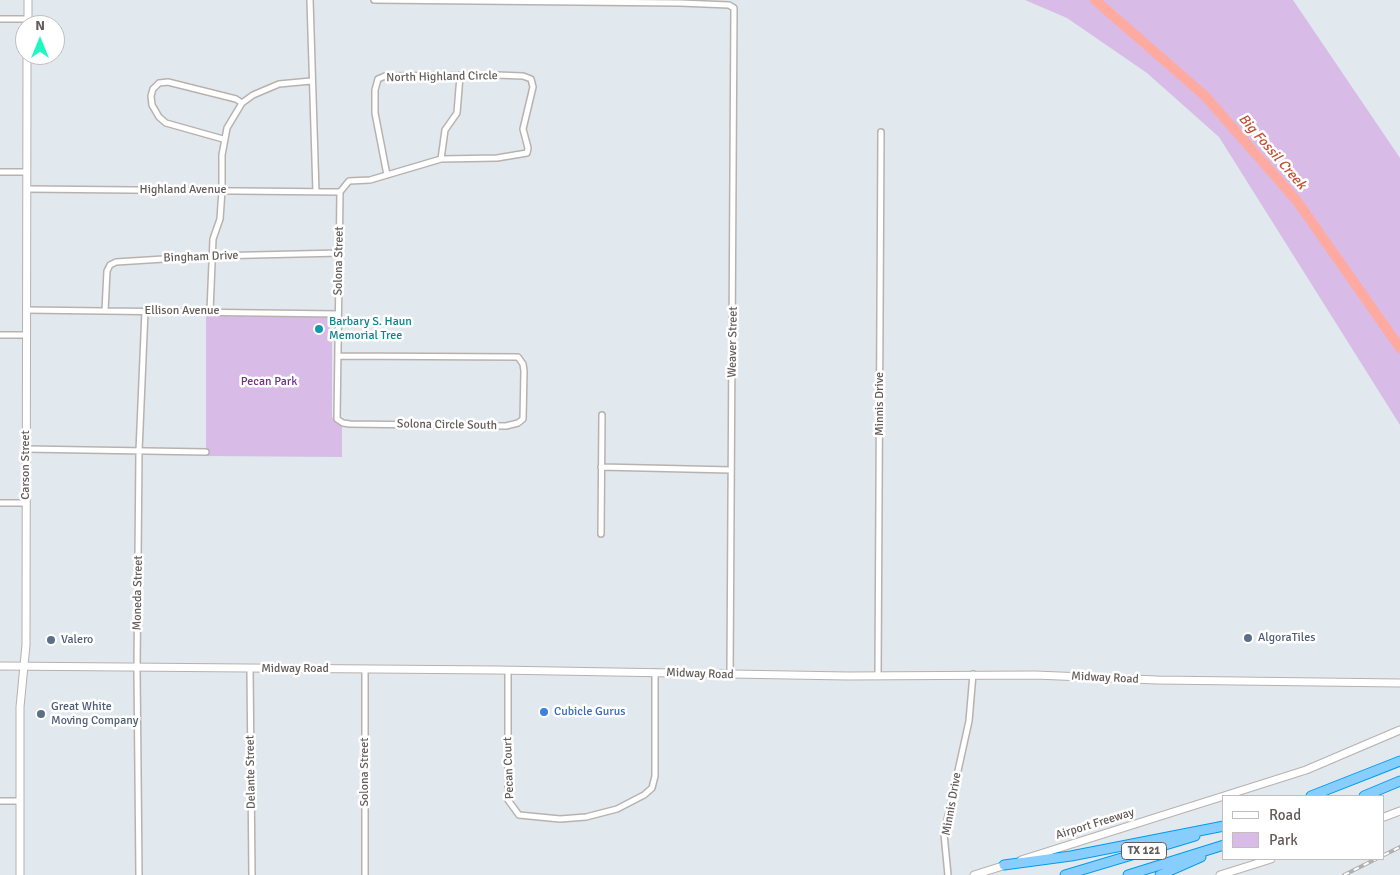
<!DOCTYPE html>
<html>
<head>
<meta charset="utf-8">
<style>
	body { margin:0 }
	#map { position:relative; width:1400px; height:875px; overflow:hidden; background:#e1e8ee; font-family:Signika,sans-serif }
	canvas { display:block }
	.legend { position:absolute; left:1222px; top:795px; width:162px; height:65px; box-sizing:border-box; background:#fff; border:1px solid #c1bebd; margin:0; padding:6px 9px; list-style:none; font-size:15px; color:#645c5a }
	.legend li { display:flex; align-items:center; gap:10px; height:25px }
	.legend b { width:25px; border:1px solid #c1bebd }
	.north { position:absolute; left:15px; top:15px; width:50px; height:50px; box-sizing:border-box; background:#fff; border:1px solid #c1bebd; border-radius:50%; rotate:0deg; font-size:14px; font-weight:700; line-height:20px; text-align:center; color:#645c5a }
	.north::after { content:''; display:block; margin:auto; width:18px; height:22px; background:#1df9c0; clip-path:polygon(50% 0,100% 100%,50% 72%,0 100%) }
</style>
</head>
<body>
<div id="map">
<canvas width="1400" height="875"></canvas>
<ul class="legend">
<li><b style="height:6px;background:#fff"></b>Road</li>
<li><b style="height:14px;background:#d9bbe8"></b>Park</li>
</ul>
<div class="north">N</div>
</div>
<script>
const g = document.querySelector('canvas').getContext('2d');
g.lineJoin = 'round';
function fill(path, color) { g.fillStyle = color; g.fill(path, 'evenodd'); }
const shape = rows => new Path2D(rows.map(r => 'M' + r).join(''));
function strokePath(path, color, width, dash) { g.strokeStyle = color; g.lineWidth = width; g.lineCap = dash ? 'butt' : 'round'; g.setLineDash(dash || []); g.stroke(path); }
function drawText(font, color, halo, rows, align = 'center') {
  g.font = font + ' Signika,sans-serif'; g.lineWidth = 5; g.setLineDash([]); g.textBaseline = 'middle'; g.strokeStyle = halo; g.fillStyle = color; for (const [text, x, y, turn = 0] of rows) {
    g.save(); g.translate(x, y); g.rotate((+turn || 0) * Math.PI / 180); g.textAlign = isNaN(turn) ? turn : align; if (halo) g.strokeText(text, 0, 0); g.fillText(text, 0, 0); g.restore();
  }
}
fill(shape([
	[1025,0,1293,0,1400,158,1400,425,1219,137,1147,73,1067,18],
	[206,316,332,317,332,417,342,427,342,457,206,456]
]), '#d9bbe8');
strokePath(shape([
	[1095,0,1205,96,1297,201,1400,348]
]), '#ffaaa0', 10);
const street = shape([
	[310,0,316,192],
	[374,0,680,3,729,5,734,8,730,675],
	[0,19,28,19],
	[223,139,166,123,159,117,152,105,151,96,153,89,159,83,168,82,236,99,242,103],
	[441,159,445,130,457,113,460,76],
	[0,172,27,172],
	[27,189,340,192],
	[26,310,338,314],
	[105,311,107,271,110,265,116,262,212,256,340,253],
	[210,311,213,239,220,219,222,190,222,155,227,128,242,103,253,95,279,84,311,81],
	[0,335,26,335],
	[338,356,518,357,523,364,524,371,523,419,518,423,506,426,350,424,343,423,337,419,338,349,340,192,349,181,370,180,441,159,497,158,527,153,528,148,523,129,533,87,531,79,523,76,497,75,385,76,378,79,375,90,375,113,387,175],
	[26,449,206,452],
	[601,467,731,470],
	[0,503,25,503],
	[601,534,602,415],
	[250,669,252,875],
	[365,669,365,875],
	[508,670,508,800,519,815,560,819,586,817,617,809,644,795,652,788,655,776,655,672],
	[878,676,881,132],
	[0,801,19,801],
	[139,875,137,669,139,451,145,311],
	[948,875,944,834,969,721,973,674]
]);
const secondary = shape([
	[28,25,28,0],
	[0,666,497,670,848,676,1035,675,1157,680,1400,683],
	[1224,796,1306,770,1400,730],
	[1384,817,1400,811],
	[1021,860,1224,796],
	[20,875,20,707,26,645,27,55],
	[974,875,1009,864],
	[1220,875,1271,859]
]);
const highway = shape([
	[1311,796,1400,761],
	[1364,796,1400,781],
	[1004,865,1071,856,1224,826],
	[1065,875,1195,836],
	[1128,875,1224,845],
	[1160,875,1201,857]
]);
strokePath(street, '#b8b2af', 8);
strokePath(secondary, '#b8b1ae', 9);
strokePath(highway, '#009bef', 11);
strokePath(street, '#fff', 5);
strokePath(secondary, '#fff', 7);
strokePath(highway, '#87ceff', 9);
const rail = shape([
	[1384,855,1400,847],
	[1344,875,1376,859]
]);
strokePath(rail, '#b1afaf', 4);
strokePath(rail, '#fff', 2, [5.5]);
for (const [x, y, r, color] of [
	[319,329,5,"#0f9aa8"],
	[1248,638,5,"#5c6f8a"],
	[51,640,5,"#5c6f8a"],
	[544,712,5,"#3f7fe0"],
	[41,714,5,"#5c6f8a"]
]) { const dot = new Path2D(); dot.arc(x, y, r, 0, 2 * Math.PI); g.fillStyle = color; g.fill(dot); strokePath(dot, '#fff', 2); }
for (const [x, y, w] of [
	[1144,851,45]
]) { const box = new Path2D(); box.roundRect(x - w / 2, y - 8.5, w, 17, 4); g.fillStyle = '#fff'; g.fill(box); strokePath(box, '#645c5a', 1); }
drawText('bold 11px', '#645c5a', null, [
	["TX 121",1144,851]
]);
drawText('12px', '#645c5a', '#fff', [
	["North Highland Circle",442,77,-1],
	["Highland Avenue",183,190],
	["Bingham Drive",201,257,-2],
	["Solona Street",339,261,-89],
	["Ellison Avenue",182,311],
	["Weaver Street",733,342,-89],
	["Minnis Drive",880,404,-90],
	["Solona Circle South",447,425,1],
	["Carson Street",26,465,-90],
	["Moneda Street",138,593,-89],
	["Midway Road",295,669],
	["Midway Road",700,674,2],
	["Midway Road",1105,678,3],
	["Pecan Court",509,768,-92],
	["Delante Street",251,772,-91],
	["Solona Street",365,772,-90],
	["Minnis Drive",952,804,-80],
	["Airport Freeway",1095,824,-17]
]);
drawText('12px', '#0d838f', '#fff', [
	["Barbary S. Haun",329,322],
	["Memorial Tree",329,336]
], 'left');
drawText('12px', '#732e8e', '#fff', [
	["Pecan Park",269,382]
]);
drawText('12px', '#4e5e75', '#fff', [
	["AlgoraTiles",1258,638],
	["Valero",61,640],
	["Great White",51,707],
	["Moving Company",51,721]
], 'left');
drawText('12px', '#366cbe', '#fff', [
	["Cubicle Gurus",554,712]
], 'left');
drawText('italic 14px', '#c45036', '#fff', [
	["Big Fossil Creek",1272,152,49]
]);
</script>
</body>
</html>
